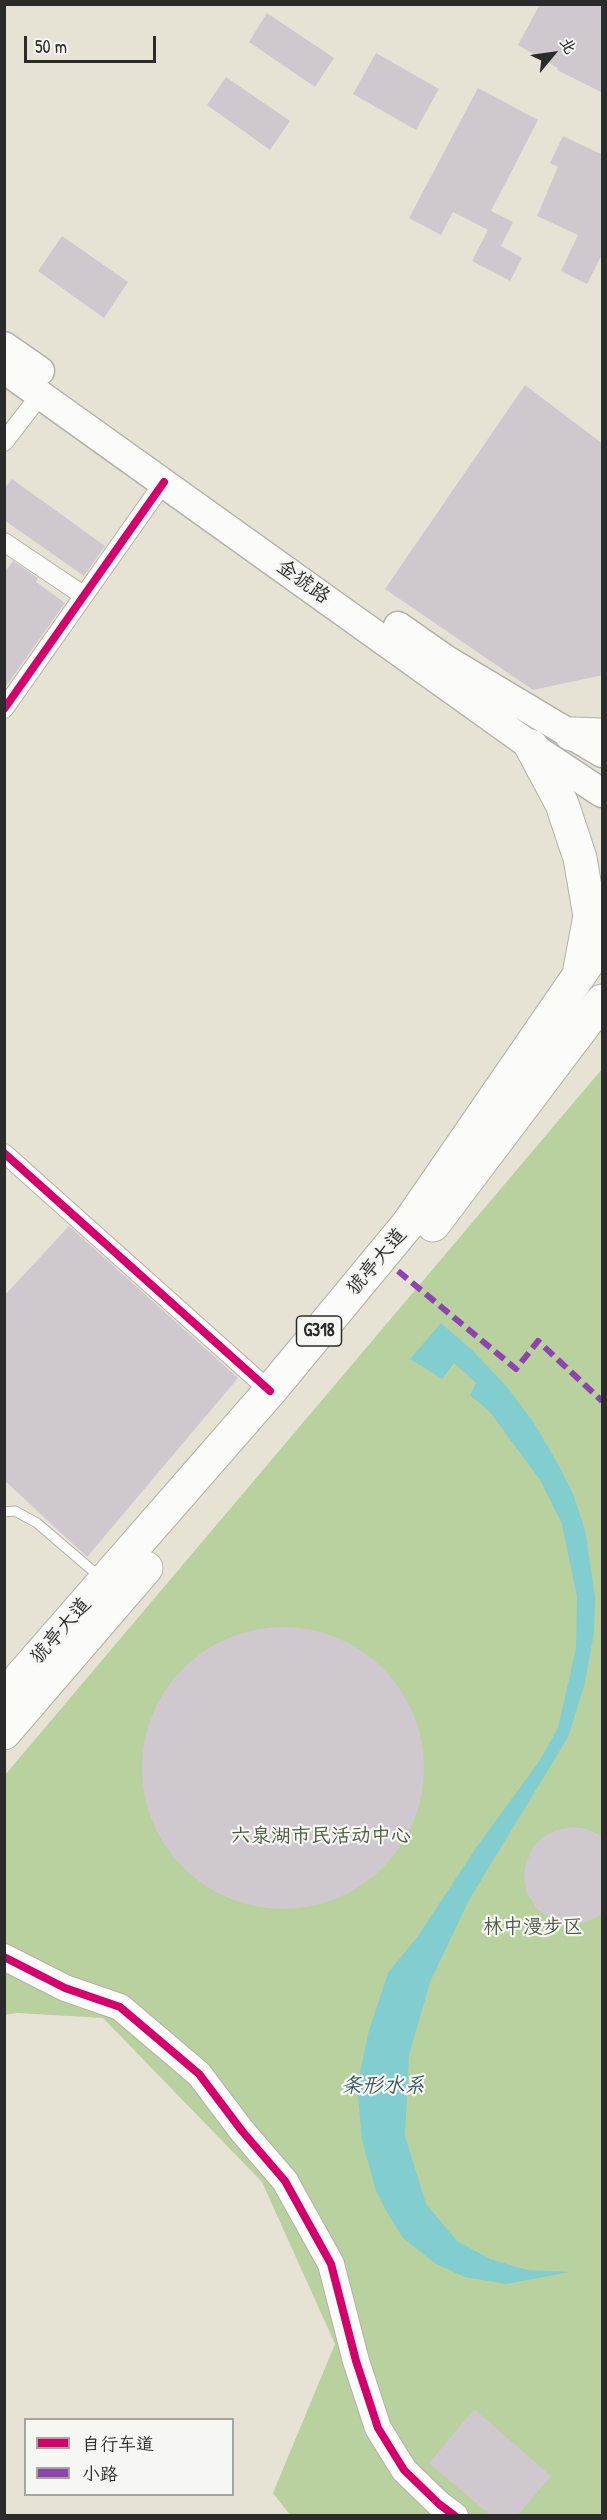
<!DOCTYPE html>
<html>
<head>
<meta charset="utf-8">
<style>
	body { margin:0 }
	#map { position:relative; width:607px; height:2520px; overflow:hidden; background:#e6e3d5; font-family:"Patrick Hand","LXGW WenKai TC",sans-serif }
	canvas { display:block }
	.frame { position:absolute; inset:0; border:6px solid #2b2b2b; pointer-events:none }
	.legend { position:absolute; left:24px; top:2418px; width:210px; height:78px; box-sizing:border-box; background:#f6f6f2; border:2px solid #a5a5a2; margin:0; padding:8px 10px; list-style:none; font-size:18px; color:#2b2b2b }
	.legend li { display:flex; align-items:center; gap:12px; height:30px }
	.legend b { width:30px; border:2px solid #a5a5a2 }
	.north { position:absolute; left:523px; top:24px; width:60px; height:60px; -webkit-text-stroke:4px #f6f6f2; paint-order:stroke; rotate:61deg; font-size:16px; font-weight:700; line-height:24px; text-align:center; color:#2b2b2b }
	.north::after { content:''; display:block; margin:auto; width:21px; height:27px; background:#2b2b2b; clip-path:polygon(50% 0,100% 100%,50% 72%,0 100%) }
	.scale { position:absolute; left:24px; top:36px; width:132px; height:27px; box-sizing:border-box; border:3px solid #2b2b2b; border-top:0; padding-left:8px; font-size:18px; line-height:21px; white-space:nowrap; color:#2b2b2b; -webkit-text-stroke:4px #f6f6f2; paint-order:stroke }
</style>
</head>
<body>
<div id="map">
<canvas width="607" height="2520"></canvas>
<div class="frame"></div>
<ul class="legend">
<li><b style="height:8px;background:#d6006c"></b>自行车道</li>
<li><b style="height:8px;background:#8e44ad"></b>小路</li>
</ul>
<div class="north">北</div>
<div class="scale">50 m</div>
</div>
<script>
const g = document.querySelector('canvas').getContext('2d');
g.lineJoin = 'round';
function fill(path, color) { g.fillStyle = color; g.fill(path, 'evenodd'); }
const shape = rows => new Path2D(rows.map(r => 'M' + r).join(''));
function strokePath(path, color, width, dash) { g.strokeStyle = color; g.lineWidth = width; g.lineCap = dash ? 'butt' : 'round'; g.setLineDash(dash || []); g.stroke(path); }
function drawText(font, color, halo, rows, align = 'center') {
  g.font = font + ' "Patrick Hand","LXGW WenKai TC",sans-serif'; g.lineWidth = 4.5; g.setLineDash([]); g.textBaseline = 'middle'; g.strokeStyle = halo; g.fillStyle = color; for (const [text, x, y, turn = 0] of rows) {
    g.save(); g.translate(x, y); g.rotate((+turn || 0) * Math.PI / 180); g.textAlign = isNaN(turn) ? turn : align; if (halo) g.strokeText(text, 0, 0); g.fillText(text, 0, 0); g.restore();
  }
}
fill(shape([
	[602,1069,602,2515,290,2515,273,2493,335,2344,262,2182,103,2018,17,2013,5,2015,5,1775]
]), '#b9d19f');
fill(shape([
	[441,1323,474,1352,507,1387,534,1423,558,1464,573,1494,585,1530,595,1597,594,1632,585,1683,568,1737,469,1900,430,1982,409,2055,405,2136,426,2204,457,2241,490,2259,527,2270,570,2272,506,2284,465,2277,436,2264,403,2238,389,2216,376,2191,362,2140,357,2086,369,2030,388,1973,418,1936,478,1845,538,1763,558,1728,576,1648,577,1597,562,1524,540,1480,490,1412,470,1395,476,1383,454,1363,442,1379,410,1359]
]), '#81cdd0');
fill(shape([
	[540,4,603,4,603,93,557,70,558,68,518,45],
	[267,13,334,58,315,87,249,42],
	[376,53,439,89,416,130,353,94],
	[226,77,290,121,270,150,207,105],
	[478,88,538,120,491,211,513,222,501,246,522,258,510,281,472,261,488,230,453,212,441,235,409,218],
	[563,136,603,155,603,252,587,284,561,271,578,235,537,216,558,167,550,163],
	[62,236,128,282,104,318,38,271],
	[525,385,603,444,603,675,533,690,385,589],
	[12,479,105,546,84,576,4,520,4,489],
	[13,561,38,578,36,582,65,603,4,689,4,573],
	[69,1226,238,1378,87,1557,4,1480,4,1296],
	'142 1768a141 141 0 1 1 282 0a141 141 0 1 1-282 0Z',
	[571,1827,587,1829,603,1837,603,1914,581,1924,564,1924,549,1918,536,1908,527,1893,524,1878,526,1863,532,1849,543,1837,556,1830],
	[474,2409,551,2476,517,2516,491,2516,429,2463]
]), '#cfc8cf');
const lane = shape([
	[4,1512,15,1511,37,1523,100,1577]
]);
const street = shape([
	[4,442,41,394],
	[4,542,83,595],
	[4,709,164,482],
	[4,1153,270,1391]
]);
const secondary = shape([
	[4,1957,65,1988,120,2007,199,2074,242,2131,285,2181,331,2264,356,2361,378,2428,404,2470,439,2504,455,2516]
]);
const primary = shape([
	[4,346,40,371],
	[4,369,531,746,602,793],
	[398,626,445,659,602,753]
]);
const highway = shape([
	[571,734,602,735],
	[531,746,562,804,580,858,590,916,580,969],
	[433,1225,602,1001],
	[4,1696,270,1391,408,1224,602,942],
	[4,1733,146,1568]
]);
strokePath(lane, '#b2b0a7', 11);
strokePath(street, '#b2b0a7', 20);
strokePath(secondary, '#b2b0a7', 28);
strokePath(primary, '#b2b0a7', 31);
strokePath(highway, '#b2b0a7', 35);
strokePath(lane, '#fbfbf9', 9);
strokePath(street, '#fbfbf9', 18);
strokePath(secondary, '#fbfbf9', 26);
strokePath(primary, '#fbfbf9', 28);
strokePath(highway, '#fbfbf9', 33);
strokePath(shape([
	[398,1271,516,1369,538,1341,602,1401]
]), '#8e44ad', 6, [12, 6]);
strokePath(shape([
	[4,709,164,482],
	[4,1153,270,1391],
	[4,1957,65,1988,120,2007,199,2074,242,2131,285,2181,331,2264,356,2361,378,2428,404,2470,439,2504,455,2516]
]), '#d6006c', 8);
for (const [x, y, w] of [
	[319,1331,45]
]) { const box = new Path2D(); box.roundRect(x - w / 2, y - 15, w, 30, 4.5); g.fillStyle = '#f6f6f2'; g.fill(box); strokePath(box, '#2b2b2b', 1.5); }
drawText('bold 18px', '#2b2b2b', null, [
	["G318",319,1331]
]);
drawText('20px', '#2b2b2b', '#f6f6f2', [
	["金猇路",303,582,36],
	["猇亭大道",377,1262,-50],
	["猇亭大道",61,1631,-49]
]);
drawText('20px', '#4a5940', '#f6f6f2', [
	["六泉湖市民活动中心",321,1837],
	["林中漫步区",533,1928]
]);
drawText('italic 21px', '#38595c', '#f6f6f2', [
	["条形水系",383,2086]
]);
</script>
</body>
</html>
